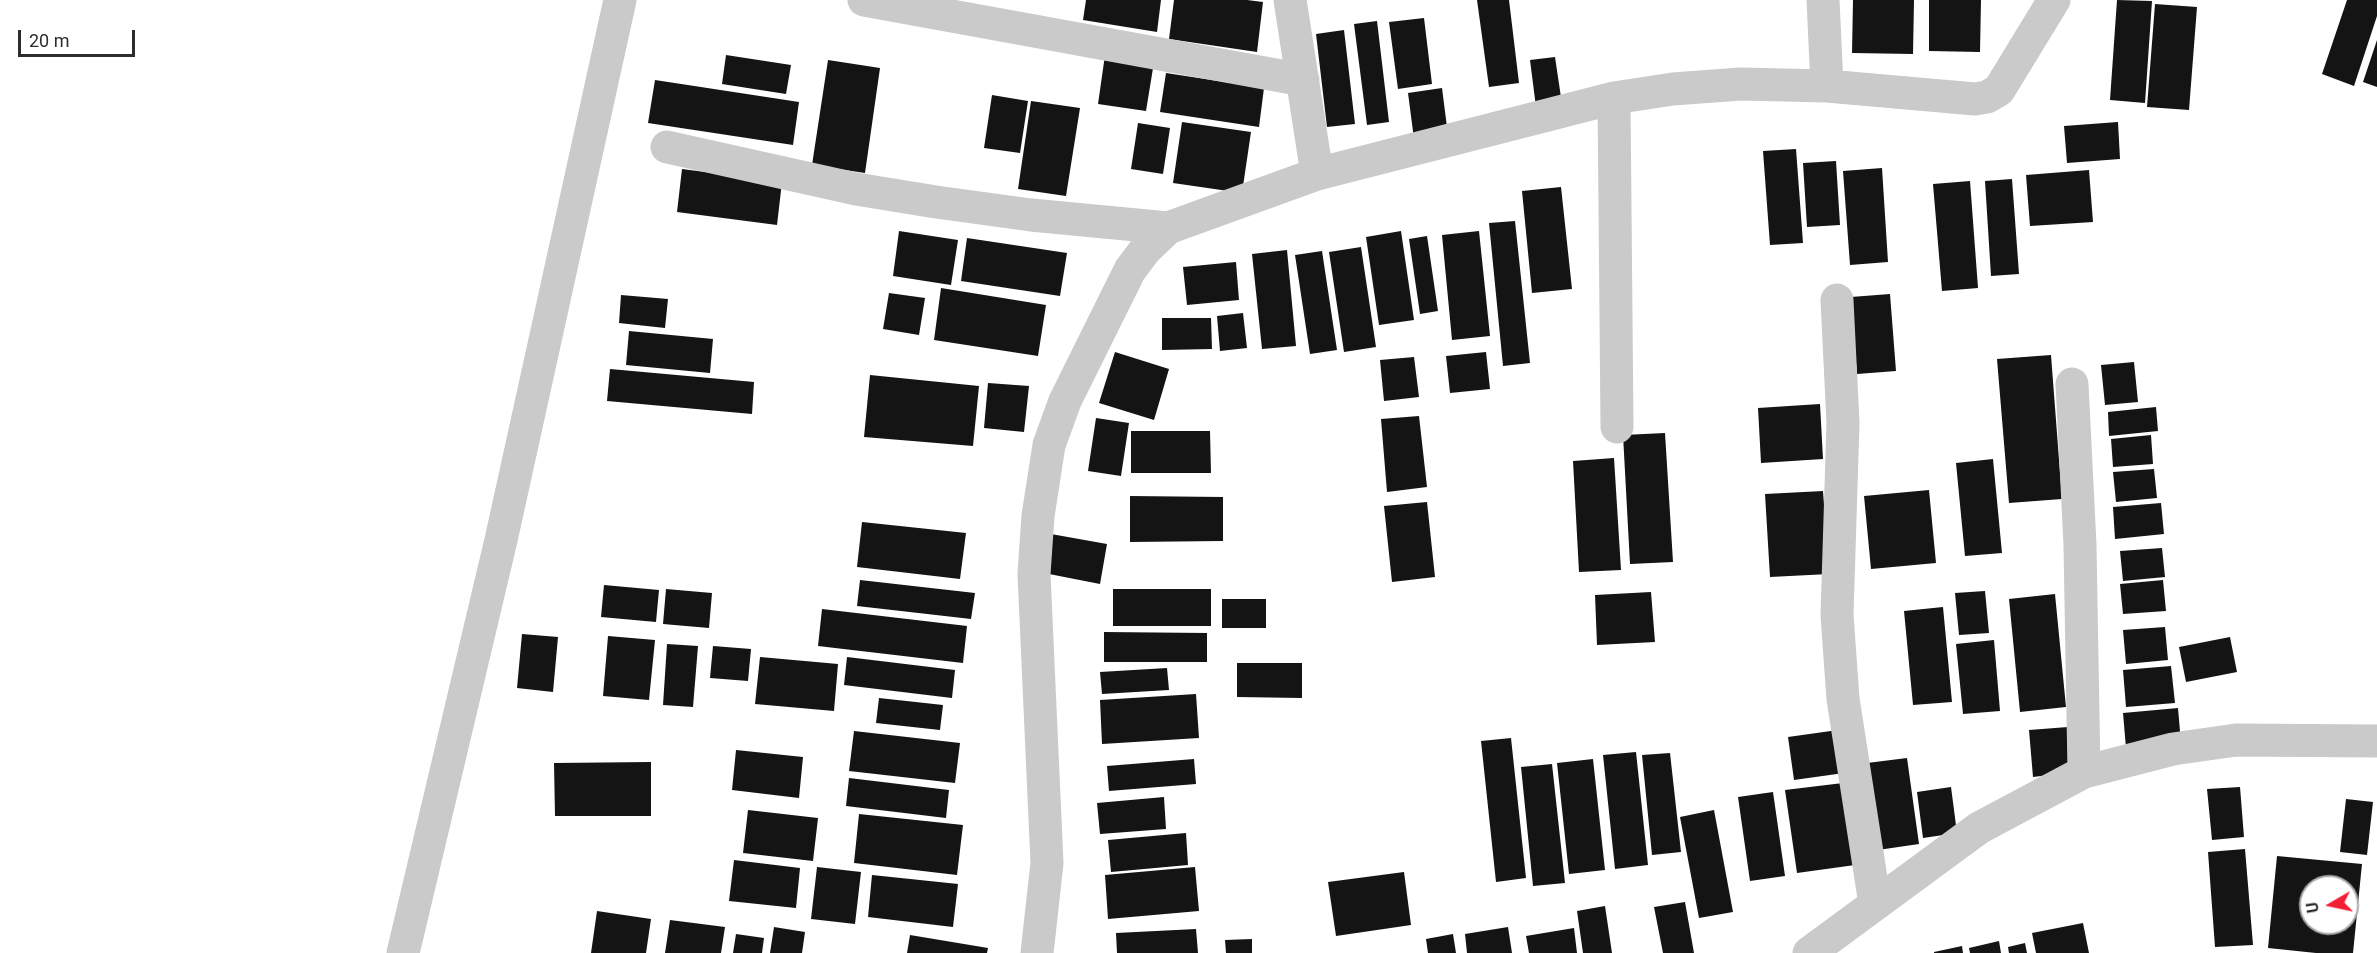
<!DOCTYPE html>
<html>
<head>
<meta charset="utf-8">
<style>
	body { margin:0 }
	#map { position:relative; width:2377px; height:953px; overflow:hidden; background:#fff; font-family:Roboto,sans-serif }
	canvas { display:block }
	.north { position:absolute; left:2299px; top:875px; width:60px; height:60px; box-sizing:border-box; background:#fff; border:2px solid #ababab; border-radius:50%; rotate:261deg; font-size:16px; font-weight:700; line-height:24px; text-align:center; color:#2d2d2d }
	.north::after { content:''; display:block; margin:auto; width:21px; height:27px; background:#f31f34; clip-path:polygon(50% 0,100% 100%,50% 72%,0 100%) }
	.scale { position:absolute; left:18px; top:30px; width:117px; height:27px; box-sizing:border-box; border:3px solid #2d2d2d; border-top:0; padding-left:8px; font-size:18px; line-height:21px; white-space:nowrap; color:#2d2d2d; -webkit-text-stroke:4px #fff; paint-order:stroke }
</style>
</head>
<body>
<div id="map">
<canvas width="2377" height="953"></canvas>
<div class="north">U</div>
<div class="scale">20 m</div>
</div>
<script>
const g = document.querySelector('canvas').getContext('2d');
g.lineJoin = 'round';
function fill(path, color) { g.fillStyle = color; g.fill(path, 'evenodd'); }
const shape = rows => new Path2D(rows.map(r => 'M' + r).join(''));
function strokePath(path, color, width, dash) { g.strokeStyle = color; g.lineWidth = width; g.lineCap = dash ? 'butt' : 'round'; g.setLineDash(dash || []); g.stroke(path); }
fill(shape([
	[1086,0,1161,0,1157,32,1083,20],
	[1174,0,1247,0,1263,2,1257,52,1169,39],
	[1477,0,1509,0,1519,83,1489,87],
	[1853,0,1914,0,1913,54,1852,53],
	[1929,0,1981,0,1980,52,1929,51],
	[2117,0,2152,1,2145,103,2110,100],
	[2347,0,2377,0,2377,16,2354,86,2322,74],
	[2155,4,2197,7,2189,110,2147,107],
	[1424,18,1432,84,1398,89,1389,22],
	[1377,21,1389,122,1367,125,1354,24],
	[1344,30,1355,124,1327,127,1316,34],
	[2377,40,2377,87,2363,82],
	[726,55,791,65,786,94,722,84],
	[1105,55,1154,62,1146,111,1098,104],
	[1555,57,1562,104,1536,107,1530,60],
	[828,60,880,68,865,173,812,165],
	[1166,73,1264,88,1259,127,1160,112],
	[655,80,799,102,793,145,648,123],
	[1442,88,1448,135,1414,139,1408,93],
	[992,95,1028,101,1020,153,984,148],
	[1031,101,1080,108,1066,196,1018,189],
	[1182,122,1251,132,1242,193,1173,183],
	[2118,122,2120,159,2067,163,2064,126],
	[1138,123,1170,128,1163,174,1131,169],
	[1796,149,1803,243,1770,245,1763,151],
	[1836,161,1840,225,1807,227,1803,163],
	[1882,168,1888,262,1850,265,1843,171],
	[682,169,782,182,777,225,677,212],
	[2089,170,2093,222,2030,226,2026,175],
	[2012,179,2019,274,1991,276,1985,181],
	[1970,181,1978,288,1942,291,1933,184],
	[1561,187,1572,289,1532,293,1522,191],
	[1515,221,1530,363,1503,366,1489,223],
	[899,231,958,240,951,285,893,276],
	[1401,231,1414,320,1379,325,1366,237],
	[1479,231,1490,336,1452,340,1442,235],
	[1427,236,1438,311,1420,314,1409,239],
	[967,238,1067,253,1060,296,961,281],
	[1361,247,1376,347,1344,352,1329,252],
	[1287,250,1296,346,1262,349,1252,254],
	[1322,251,1337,350,1310,354,1295,255],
	[1236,262,1239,300,1187,305,1183,267],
	[941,288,1046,305,1038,356,934,340],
	[889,293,925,298,919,335,883,329],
	[1890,294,1896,371,1857,374,1851,297],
	[621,295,668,299,665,328,619,323],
	[1243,313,1247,348,1220,351,1217,316],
	[1162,318,1211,318,1212,349,1162,350],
	[629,331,713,339,710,373,626,365],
	[1115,352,1169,369,1154,420,1099,403],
	[1486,352,1490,389,1450,393,1446,356],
	[2051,355,2062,499,2009,503,1997,359],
	[1414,357,1419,397,1384,401,1380,360],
	[2134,362,2138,402,2105,405,2101,365],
	[610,369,754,382,752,414,607,401],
	[870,375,979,386,973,446,864,437],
	[988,383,1029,386,1024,432,984,428],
	[1820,404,1823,459,1761,463,1758,408],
	[2156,407,2158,431,2109,436,2108,412],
	[1419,416,1427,487,1387,492,1381,419],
	[1096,418,1129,423,1121,476,1088,471],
	[1131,431,1210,431,1211,473,1131,473],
	[1665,433,1673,562,1630,564,1623,435],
	[2151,435,2153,464,2113,467,2111,439],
	[1614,458,1621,570,1579,572,1573,461],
	[1993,459,2002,553,1965,556,1956,463],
	[2154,469,2157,498,2116,502,2113,472],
	[1929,490,1936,563,1871,569,1864,496],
	[1823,491,1829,574,1770,577,1765,494],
	[1130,496,1223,497,1223,541,1130,542],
	[1427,502,1435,577,1392,582,1384,506],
	[2161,503,2164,534,2115,539,2113,507],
	[862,522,966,533,960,579,857,567],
	[1051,534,1107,544,1100,584,1044,573],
	[2162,548,2165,577,2123,581,2120,551],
	[860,580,975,593,971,619,857,606],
	[2163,580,2166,611,2123,614,2120,584],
	[604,585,659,590,656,622,601,617],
	[666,589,712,593,709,628,663,624],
	[1113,589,1211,589,1211,626,1113,626],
	[1985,591,1989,633,1959,635,1955,593],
	[1651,592,1655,642,1597,645,1595,595],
	[2055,594,2066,707,2020,712,2009,599],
	[1222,599,1266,599,1266,628,1222,628],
	[1943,607,1952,702,1913,705,1904,611],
	[822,609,967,626,963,663,818,646],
	[2165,627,2168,660,2126,664,2123,630],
	[1104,632,1207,633,1207,662,1104,662],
	[522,634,558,637,553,692,517,688],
	[608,636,655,640,649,700,603,696],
	[2230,637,2237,672,2186,682,2179,647],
	[1994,640,2000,711,1963,714,1956,644],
	[667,644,698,646,693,707,663,705],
	[713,646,751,649,748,681,710,678],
	[760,657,838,664,834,711,755,704],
	[847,657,955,670,952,698,844,685],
	[1237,663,1302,663,1302,698,1237,697],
	[2171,666,2175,703,2126,707,2123,670],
	[1167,668,1169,690,1102,694,1100,672],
	[1196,694,1199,738,1102,744,1100,700],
	[879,698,943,705,940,730,876,723],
	[2178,708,2181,743,2126,748,2123,713],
	[2068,727,2073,772,2033,777,2029,730],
	[1838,730,1844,773,1794,780,1788,737],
	[854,731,960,743,955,783,849,771],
	[1511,738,1526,878,1496,882,1481,741],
	[736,750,803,757,799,798,732,790],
	[1636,752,1648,865,1615,869,1603,755],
	[1670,753,1681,852,1652,855,1642,755],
	[1907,758,1919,844,1871,851,1859,764],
	[1194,759,1196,784,1109,791,1107,766],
	[1593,759,1605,870,1569,874,1557,763],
	[651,762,651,816,555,816,554,763],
	[1552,764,1565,883,1533,886,1521,767],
	[849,778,949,790,946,818,846,806],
	[1843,783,1855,865,1797,873,1785,790],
	[1951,787,1957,833,1923,838,1917,792],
	[2240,787,2244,837,2212,840,2207,789],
	[1773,792,1785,876,1750,881,1738,797],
	[1164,797,1166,829,1100,834,1097,803],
	[2346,799,2373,802,2367,855,2340,852],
	[748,810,818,818,813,861,743,853],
	[1714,810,1733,912,1699,918,1680,817],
	[859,814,963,825,957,875,854,863],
	[1186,833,1188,865,1111,872,1108,840],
	[2245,849,2253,945,2215,947,2208,852],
	[2277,856,2362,864,2353,953,2316,953,2268,948],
	[2311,887,2347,887,2347,923,2311,923],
	[734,860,800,868,796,908,729,901],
	[817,867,861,872,855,924,811,919],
	[1195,867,1199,911,1108,919,1105,875],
	[1404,872,1411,925,1336,936,1328,882],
	[872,875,958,884,953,927,868,917],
	[1685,902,1694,953,1663,953,1654,907],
	[1605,906,1612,953,1583,953,1577,911],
	[597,911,651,919,646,953,591,953],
	[670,920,725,927,721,953,665,953],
	[2083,923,2089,953,2036,953,2032,933],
	[774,927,805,932,802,953,770,953],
	[1508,927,1512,953,1467,953,1465,934],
	[1574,928,1577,953,1529,953,1526,936],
	[1196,929,1198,953,1117,953,1116,933],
	[736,934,764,938,762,953,733,953],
	[1453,934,1456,953,1428,953,1426,939],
	[910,935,988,948,987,953,907,953],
	[1252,939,1252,953,1226,953,1225,940],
	[1999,941,2001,953,1970,953,1969,948],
	[2025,943,2027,953,2009,953,2008,947],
	[1962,946,1963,953,1934,953,1934,952]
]), '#141414');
strokePath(shape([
	[864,0,1303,80],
	[1290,0,1317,174],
	[1823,0,1827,86],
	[1614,98,1617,427],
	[667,147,856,189,936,202,1031,215,1168,228],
	[1837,300,1843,423,1837,615,1843,699,1875,904],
	[2072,384,2080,545,2084,772],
	[403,953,501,540,620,0],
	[1037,953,1047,863,1034,574,1038,516,1049,445,1065,401,1130,270,1145,250,1168,228,1317,174,1614,98,1673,89,1741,84,1827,86,1975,99,1987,97,1999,90,2054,0],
	[1809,953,1979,828,2084,772,2173,749,2236,740,2377,741]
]), '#cacaca', 33);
</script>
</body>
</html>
